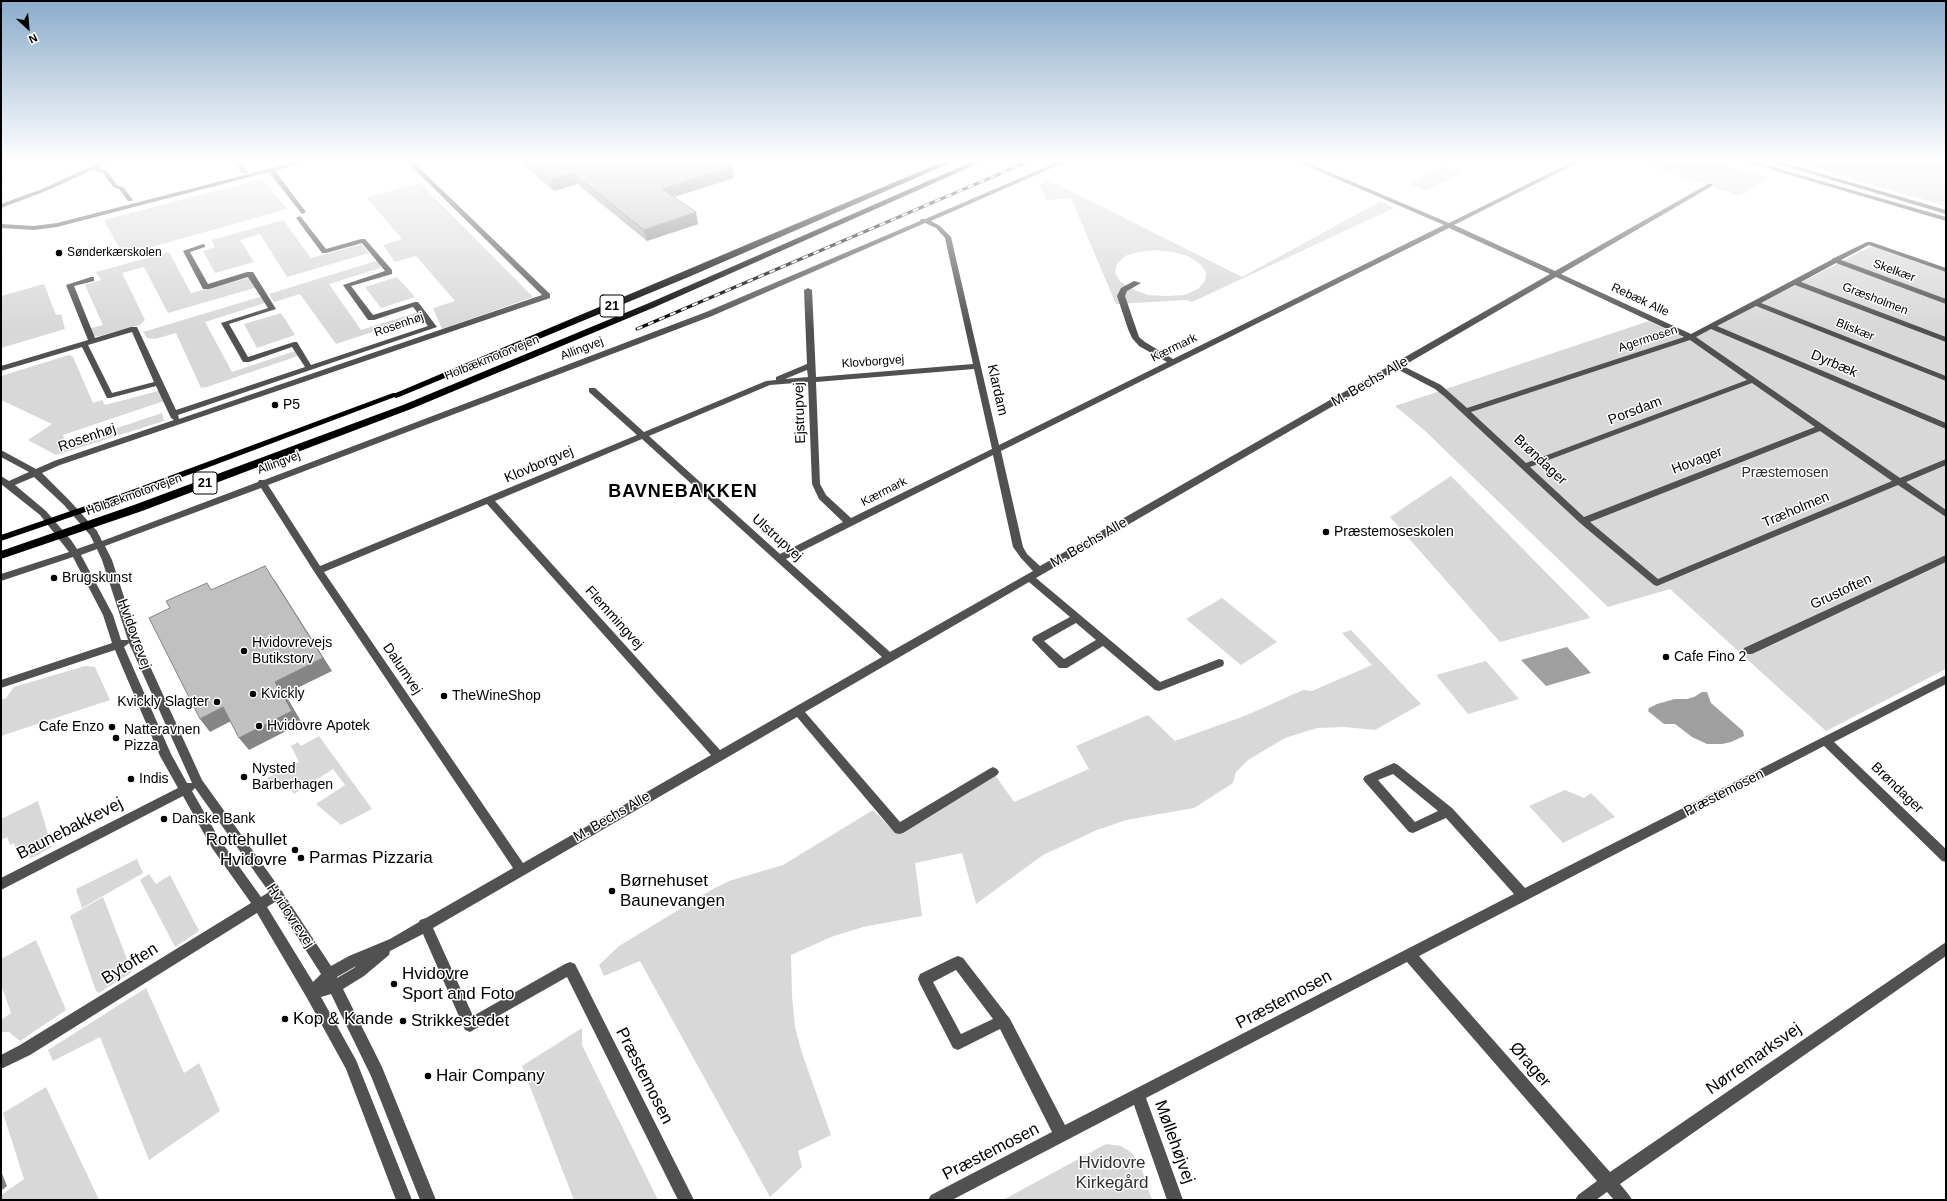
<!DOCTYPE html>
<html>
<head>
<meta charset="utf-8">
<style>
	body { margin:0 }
	#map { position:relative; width:1947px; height:1201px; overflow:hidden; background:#fff; font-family:Arial,sans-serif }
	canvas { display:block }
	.frame { position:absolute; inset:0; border:2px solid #000; pointer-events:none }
	.north { position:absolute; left:8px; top:8px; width:40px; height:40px; -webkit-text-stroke:3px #fff; paint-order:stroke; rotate:154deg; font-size:11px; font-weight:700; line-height:16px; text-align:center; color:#000 }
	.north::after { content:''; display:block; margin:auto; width:14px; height:18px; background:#000; clip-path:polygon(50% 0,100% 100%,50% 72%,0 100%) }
</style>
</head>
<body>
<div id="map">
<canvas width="1947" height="1201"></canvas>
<div class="frame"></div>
<div class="north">N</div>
</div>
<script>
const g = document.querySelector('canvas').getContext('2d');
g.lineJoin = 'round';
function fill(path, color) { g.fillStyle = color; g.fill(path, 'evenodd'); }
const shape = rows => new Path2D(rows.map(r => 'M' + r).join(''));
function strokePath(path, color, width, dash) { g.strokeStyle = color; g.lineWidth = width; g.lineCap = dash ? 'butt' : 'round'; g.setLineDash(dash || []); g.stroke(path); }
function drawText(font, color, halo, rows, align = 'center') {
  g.font = font + ' Arial,sans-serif'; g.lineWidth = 3; g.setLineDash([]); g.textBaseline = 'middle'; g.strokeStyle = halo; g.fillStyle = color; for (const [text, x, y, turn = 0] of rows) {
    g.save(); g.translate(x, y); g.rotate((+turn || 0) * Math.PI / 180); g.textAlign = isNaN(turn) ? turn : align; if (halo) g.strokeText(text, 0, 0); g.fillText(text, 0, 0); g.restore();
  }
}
fill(shape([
	[1635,160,1707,160,1770,178,1739,196],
	[1786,160,1946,160,1946,206],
	[1443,165,1462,173,1425,191,1409,184],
	[262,179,287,209,123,255,104,220],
	[1049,180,1242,277,1381,201,1394,208,1192,302,1187,300,1116,304,1071,198,1047,200,1039,185],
	[1155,250,1173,252,1188,256,1200,264,1206,272,1205,281,1198,289,1184,295,1166,296,1148,295,1132,289,1120,281,1115,273,1117,264,1125,256,1139,252],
	[420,183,533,297,442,329,433,308,455,301,416,256,395,262,383,245,402,239,367,198],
	[283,220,311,258,362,244,369,253,287,277,260,234,240,240,254,262,215,273,203,251,215,247,212,240],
	[1872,246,1946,271,1946,669,1826,731,1670,589,1608,607,1423,429,1395,406,1649,321,1689,340],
	[169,252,191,293,252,277,258,287,168,313,144,267,122,273,145,320,140,325,100,336,91,337,88,329,103,325,85,285,101,280,96,272],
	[379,260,381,268,329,284,361,330,418,312,421,316,336,344,300,294,274,302,269,294],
	[397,277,415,297,381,308,365,287],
	[44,284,56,315,61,314,65,329,1,348,1,296],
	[263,296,268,302,205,322,232,372,298,350,301,355,207,387,201,388,176,333,155,339,147,338,143,332],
	[281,313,295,335,257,348,244,324],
	[69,355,73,357,93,403,102,400,105,405,162,390,167,400,63,435,66,445,162,413,164,421,56,455,28,440,52,424,1,400,1,376],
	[1451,476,1588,615,1590,618,1500,642,1390,517],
	[1222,598,1277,642,1241,665,1186,619],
	[1351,630,1421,704,1375,730,1344,727,1317,728,1285,738,1248,760,1236,772,1233,783,1194,808,1126,820,1097,830,1043,855,976,904,962,853,915,863,922,916,863,927,831,937,791,955,792,996,795,1027,802,1053,831,1135,798,1151,802,1167,770,1197,640,961,604,976,599,965,619,946,713,889,729,881,783,865,873,810,896,833,993,772,1014,802,1089,769,1076,746,1148,715,1175,741,1247,715,1303,690,1312,691,1372,665,1342,633],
	[1486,661,1519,699,1468,714,1436,675],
	[85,666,95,667,110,700,1,736,1,700,6,698,14,687],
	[319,736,372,809,341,825,316,804,345,785,333,769,294,794,287,785,276,792,267,778,299,762,291,746,298,742,301,746],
	[1565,790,1584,798,1591,793,1615,817,1563,843,1529,806],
	[38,801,52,847,30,859,28,850,17,855,14,843,10,845,7,837,1,840,1,819],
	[137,859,143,873,82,908,76,889],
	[149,874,156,884,170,875,199,931,175,947,140,880],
	[103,897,132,972,99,993,96,991,70,916],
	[36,940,66,1010,20,1041,9,1032,1,1032,1,1020,11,1013,1,985,1,959],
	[146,988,184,1073,199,1063,220,1111,149,1160,100,1037,53,1061,48,1050],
	[582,1028,582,1045,658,1200,574,1200,522,1066],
	[46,1087,99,1200,1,1200,1,1195,24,1179,3,1113],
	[1106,1144,1121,1146,1132,1153,1140,1164,1152,1200,1003,1200]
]), '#d8d8d8');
fill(shape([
	[1567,647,1591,673,1546,686,1521,660],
	[1702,692,1707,692,1711,703,1743,731,1744,736,1731,742,1722,744,1707,744,1692,737,1675,724,1664,724,1648,711,1649,708,1657,704,1675,699,1687,699,1694,697]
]), '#9f9f9f');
fill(shape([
	[105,160,112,160,98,168,107,171,117,185,123,187,133,200,132,201,128,201,119,189,113,187,103,173,93,170,46,191,1,208,1,204,42,189,105,160],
	[232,160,238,160,248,172,247,173,243,173,232,160],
	[303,160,312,160,275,171,306,212,303,214,301,213,269,172,57,227,34,230,1,228,1,224,34,226,57,223,303,160],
	[405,160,411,160,550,294,550,298,60,465,42,473,70,501,97,531,102,541,258,482,259,480,264,480,706,312,920,221,921,219,925,219,1062,160,1070,160,931,221,940,226,951,237,999,445,1167,362,1139,346,1132,338,1128,329,1117,296,1121,288,1134,281,1141,283,1127,291,1125,296,1139,337,1145,342,1173,359,1444,225,1293,160,1301,160,1449,223,1576,160,1583,160,1454,225,1555,271,1708,184,1712,184,1712,186,1561,274,1691,334,1831,260,1832,259,1867,242,1871,242,1946,268,1946,272,1869,245,1841,260,1946,299,1946,304,1836,263,1801,282,1946,337,1946,342,1795,285,1761,303,1946,376,1946,381,1756,306,1717,326,1946,423,1946,429,1711,329,1696,337,1900,478,1946,459,1946,465,1906,482,1946,510,1946,517,1898,485,1657,586,1654,585,1580,523,1445,397,1435,389,1397,369,1036,578,1160,682,1219,659,1223,660,1224,663,1223,666,1159,691,1155,690,1103,646,1067,668,1059,668,1032,640,1033,637,1070,617,1029,582,805,712,900,822,989,769,993,767,997,769,999,772,997,775,903,833,899,834,895,833,797,717,433,928,473,1016,565,964,570,962,575,964,694,1200,678,1200,567,977,470,1032,465,1030,423,934,390,951,389,955,364,976,343,989,382,1067,436,1200,420,1200,371,1076,331,994,321,997,356,1060,412,1200,396,1200,346,1069,307,998,257,913,30,1055,1,1069,1,1055,20,1045,251,903,212,848,183,796,1,890,1,878,178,788,160,756,115,650,1,688,1,680,112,643,103,615,73,557,1,581,1,574,69,552,40,515,1,484,1,476,9,481,29,472,1,457,1,450,36,469,54,461,174,420,171,418,156,386,110,398,107,398,82,347,1,371,1,366,88,340,66,285,91,277,94,277,94,281,74,286,95,338,131,327,137,327,176,410,305,367,292,347,249,362,243,362,221,323,268,308,248,277,209,289,203,289,183,251,203,244,205,245,205,247,190,252,208,284,247,272,253,272,276,309,229,324,248,357,294,342,297,342,311,365,428,326,413,307,374,320,368,320,343,285,385,271,362,243,326,253,322,253,296,218,299,216,301,217,326,249,361,239,365,239,392,270,392,274,351,286,373,315,415,302,418,302,437,327,178,415,179,419,542,295,405,160],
	[925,223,936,228,945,238,973,364,816,377,812,290,808,288,804,290,807,364,776,377,776,380,766,381,644,432,595,388,589,388,589,392,637,435,320,566,268,485,712,316,925,223],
	[1449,228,1550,274,1040,566,1027,554,1023,547,1001,451,1449,228],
	[1556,277,1684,337,1467,408,1441,385,1403,366,1556,277],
	[132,332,154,382,112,393,88,345,132,332],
	[1690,340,1747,380,1526,463,1471,412,1690,340],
	[974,369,992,449,851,518,826,495,820,484,816,382,974,369],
	[807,370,808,377,785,379,807,370],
	[808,382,812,484,819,499,843,522,780,554,649,436,770,385,808,382],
	[1752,383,1815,427,1584,517,1530,467,1752,383],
	[1820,431,1892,481,1658,579,1590,522,1820,431],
	[642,439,882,657,720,750,495,501,642,439],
	[993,455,1013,547,1021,558,1033,571,890,652,786,559,993,455],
	[34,477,64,505,90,535,94,543,77,549,71,540,46,511,15,485,34,477],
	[261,488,315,573,513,868,426,918,420,920,419,922,390,939,349,956,331,966,281,890,202,780,138,640,112,560,105,546,261,488],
	[487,504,711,755,523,863,324,572,487,504],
	[97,549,102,560,129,643,128,640,121,640,113,615,81,555,97,549],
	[1076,623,1096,640,1064,659,1044,641,1076,623],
	[129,643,192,783,187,783,171,754,124,647,129,643],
	[195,788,269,892,261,897,220,840,192,791,195,788],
	[275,902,321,974,313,982,267,907,275,902],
	[356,966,354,968,337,978,337,977,356,966],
	[1739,160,1748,160,1946,217,1946,221,1739,160],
	[1765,160,1774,160,1946,210,1946,214,1765,160],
	[1946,555,1946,562,1752,654,1744,654,1743,651,1744,648,1946,555],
	[1946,675,1946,684,1834,742,1946,849,1946,862,1942,861,1824,746,1419,956,1610,1172,1946,942,1946,956,1620,1184,1629,1195,1632,1200,1614,1200,1607,1192,1596,1200,1575,1200,1578,1195,1597,1181,1407,962,1146,1098,1183,1200,1167,1200,1134,1105,952,1200,928,1200,931,1195,1052,1132,1000,1029,958,1050,953,1048,920,984,918,979,920,974,953,958,958,956,963,958,1010,1019,1065,1125,1514,894,1446,818,1413,833,1409,832,1365,782,1363,779,1365,776,1394,763,1398,765,1452,808,1525,888,1946,675],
	[1393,774,1438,811,1415,822,1378,780,1393,774],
	[956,970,993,1019,961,1034,933,982,956,970]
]), '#515151');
fill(shape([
	[393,393,396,393,400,395,135,495,1,541,1,535,129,491,393,393]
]), '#000');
fill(shape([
	[947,160,957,160,691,276,399,397,396,398,391,395,947,160],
	[976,160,986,160,655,307,411,409,142,511,1,559,1,551,134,505,403,405,649,303,976,160]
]), '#000');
const rail = shape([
	[637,329,1032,160]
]);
strokePath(rail, '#000', 3);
strokePath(rail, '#fff', 2, [6]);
fill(shape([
	[517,160,740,160,728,164,732,166,734,178,674,197,698,224,647,241,577,184,554,191]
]), '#a5a5a5');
fill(shape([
	[717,160,740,160,718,167],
	[732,166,734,178,664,200,662,189],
	[573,173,577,184,554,191,551,179],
	[696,212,698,224,647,241,644,230],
	[274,579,332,671,285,694,302,723,249,750,239,738,275,682],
	[223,707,233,720,210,732,200,719],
	[1,1171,7,1186,1,1191]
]), '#868686');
const building = shape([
	[528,160,722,160,732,166,662,189,696,212,644,230,573,173,551,179,528,160],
	[265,566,323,658,275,682,292,711,239,738,223,707,200,719,149,618,170,608,166,601,207,583,211,590,265,566]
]);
fill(building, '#c0c0c0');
strokePath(building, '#868686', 1);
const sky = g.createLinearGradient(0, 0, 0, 328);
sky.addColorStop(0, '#8baccb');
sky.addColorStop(0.49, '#fff');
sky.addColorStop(1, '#ffffff00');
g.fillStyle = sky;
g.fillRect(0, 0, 1947, 328);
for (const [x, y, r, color] of [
	[59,253,4,"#000"],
	[275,405,4,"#000"],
	[1326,532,4,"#000"],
	[54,578,4,"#000"],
	[244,651,4,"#000"],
	[1666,657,4,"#000"],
	[253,694,4,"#000"],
	[444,696,4,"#000"],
	[217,702,4,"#000"],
	[259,726,4,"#000"],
	[112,727,4,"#000"],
	[116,738,4,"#000"],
	[244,777,4,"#000"],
	[131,779,4,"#000"],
	[164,819,4,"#000"],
	[295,850,4,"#000"],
	[301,858,4,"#000"],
	[612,891,4,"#000"],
	[394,984,4,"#000"],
	[285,1019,4,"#000"],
	[403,1021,4,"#000"],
	[428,1076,4,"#000"]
]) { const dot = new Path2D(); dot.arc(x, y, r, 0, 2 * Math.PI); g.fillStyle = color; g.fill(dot); strokePath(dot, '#fff', 1.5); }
drawText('12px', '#000', '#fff', [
	["Sønderkærskolen",67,253]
], 'left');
drawText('12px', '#000', '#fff', [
	["Skelkær",1894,271,20],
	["Græsholmen",1875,299,21],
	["Rebæk Alle",1640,300,25],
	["Rosenhøj",399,325,-19],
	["Bliskær",1855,330,22],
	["Agermosen",1648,339,-18],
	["Kærmark",1174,348,-26],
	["Allingvej",582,349,-21],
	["Holbækmotorvejen",492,358,-22],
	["Klovborgvej",873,362,-4],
	["Allingvej",279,463,-21],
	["Kærmark",884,492,-27],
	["Holbækmotorvejen",134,495,-20]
]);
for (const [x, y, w] of [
	[612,306,24],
	[205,483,24]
]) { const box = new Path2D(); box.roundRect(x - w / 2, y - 11, w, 22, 3); g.fillStyle = '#fff'; g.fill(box); strokePath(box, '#000', 1); }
drawText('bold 13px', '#000', null, [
	["21",612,306],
	["21",205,483]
]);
drawText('14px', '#000', '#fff', [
	["Dyrbæk",1834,364,23],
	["M. Bechs Alle",1370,382,-30],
	["Klardam",997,390,77],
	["Porsdam",1635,411,-21],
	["Ejstrupvej",800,413,-92],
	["Rosenhøj",87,438,-19],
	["Brøndager",1540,460,43],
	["Hovager",1697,461,-21],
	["Klovborgvej",539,465,-23],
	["Træholmen",1796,510,-23],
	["Ulstrupvej",777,538,42],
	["M. Bechs Alle",1089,543,-30],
	["Grustoften",1841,592,-25],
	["Flemmingvej",614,618,48],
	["Hvidovrevej",134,634,70],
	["Dalumvej",402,669,56],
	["Brøndager",1897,788,44],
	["Præstemosen",1724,793,-27],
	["M. Bechs Alle",612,817,-30],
	["Hvidovrevej",290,916,56]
]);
drawText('14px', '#000', '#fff', [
	["P5",283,405],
	["Præstemoseskolen",1334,532],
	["Brugskunst",62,578],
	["Hvidovrevejs",252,643],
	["Butikstorv",252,659],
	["Cafe Fino 2",1674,657],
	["Kvickly",261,694],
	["TheWineShop",452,696],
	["Kvickly Slagter",209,702,"right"],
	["Hvidovre Apotek",267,726],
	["Cafe Enzo",104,727,"right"],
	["Natteravnen",124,730],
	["Pizza",124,746],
	["Nysted",252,769],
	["Barberhagen",252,785],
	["Indis",139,779],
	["Danske Bank",172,819]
], 'left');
drawText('14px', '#2f2f2f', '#fff', [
	["Præstemosen",1785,473]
]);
drawText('17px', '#000', '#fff', [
	["Baunebakkevej",70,829,-27],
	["Bytoften",130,964,-32],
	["Præstemosen",1284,1000,-28],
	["Nørremarksvej",1754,1059,-35],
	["Ørager",1530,1065,49],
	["Præstemosen",644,1076,63],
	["Møllehøjvej",1174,1142,70],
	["Præstemosen",991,1152,-27]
]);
drawText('17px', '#000', '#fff', [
	["Rottehullet",287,840,"right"],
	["Hvidovre",287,860,"right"],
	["Parmas Pizzaria",309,858],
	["Børnehuset",620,881],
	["Baunevangen",620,901],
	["Hvidovre",402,974],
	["Sport and Foto",402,994],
	["Kop & Kande",293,1019],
	["Strikkestedet",411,1021],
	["Hair Company",436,1076]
], 'left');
drawText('17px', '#2f2f2f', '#fff', [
	["Hvidovre",1112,1163],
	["Kirkegård",1112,1183]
]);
g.letterSpacing = '1px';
drawText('bold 18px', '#000', '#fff', [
	["BAVNEBAKKEN",683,492]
]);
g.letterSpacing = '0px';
</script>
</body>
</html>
